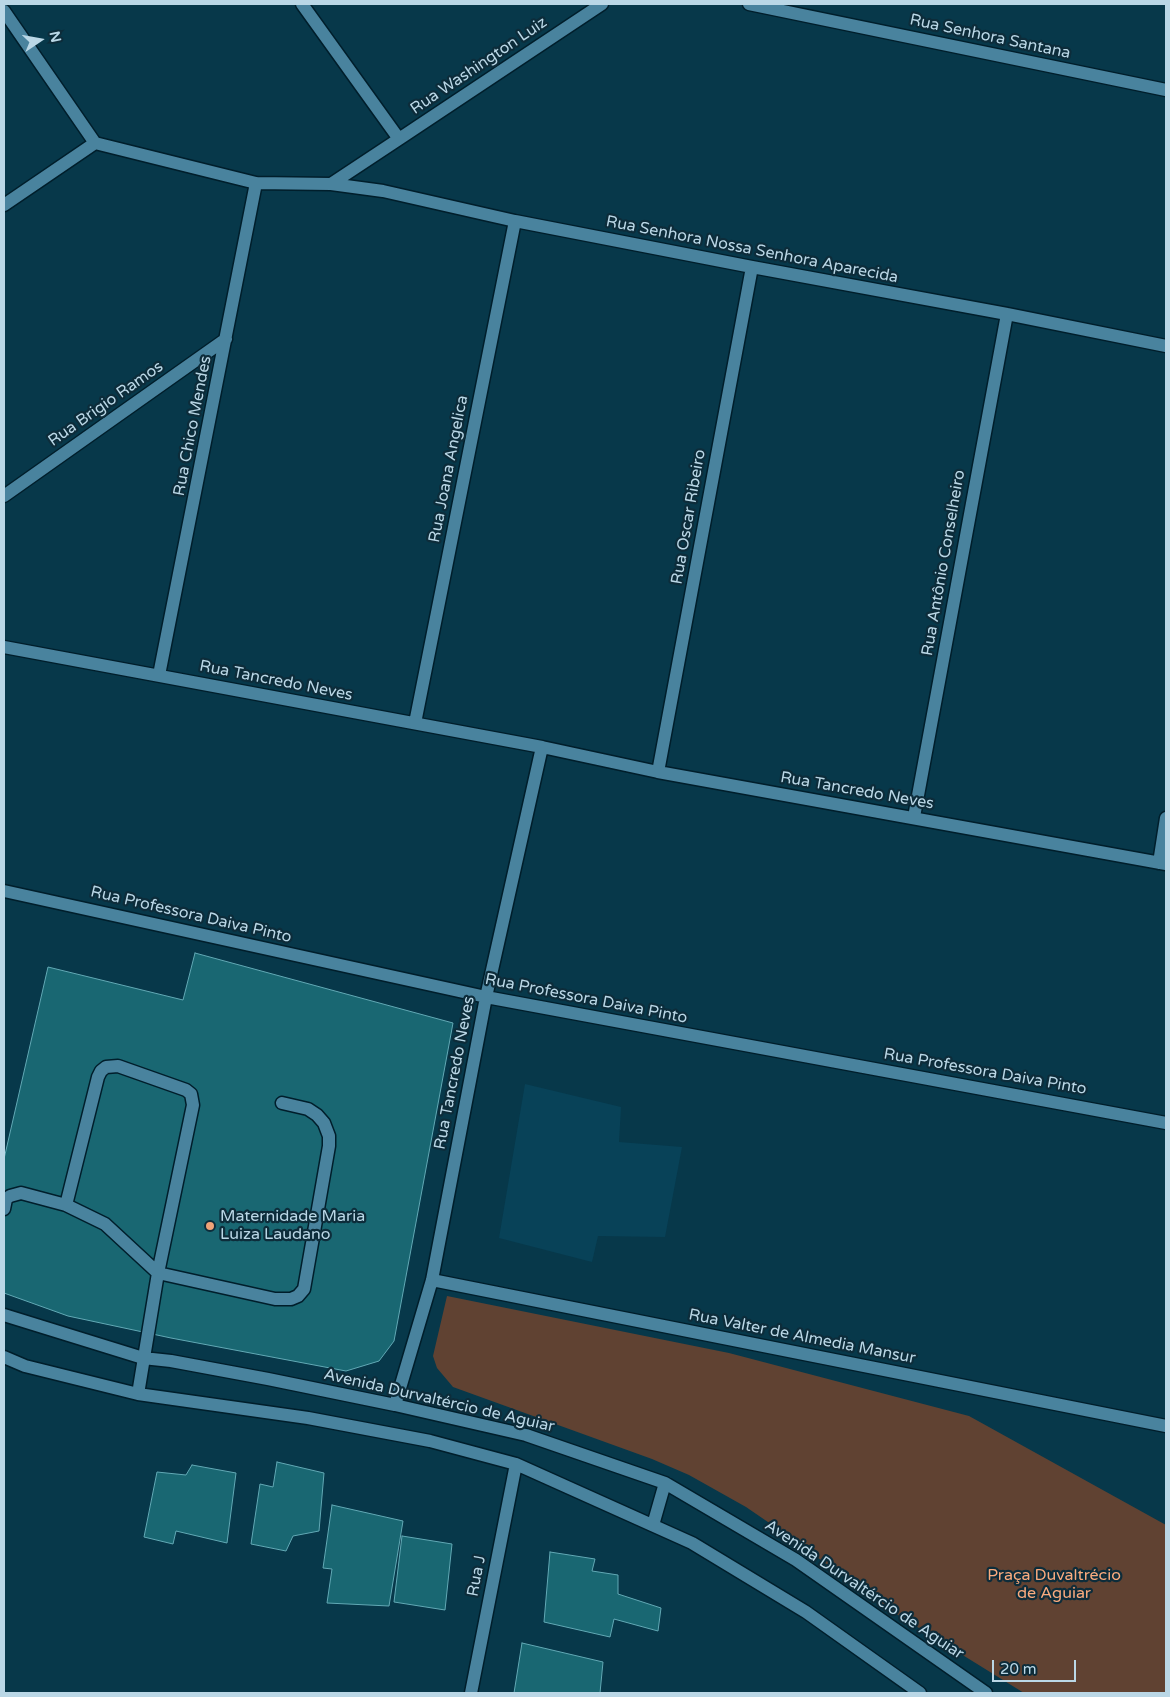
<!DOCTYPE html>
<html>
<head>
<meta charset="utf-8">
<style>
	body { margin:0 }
	#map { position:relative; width:1170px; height:1697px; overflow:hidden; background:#07384a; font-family:"Varela Round",sans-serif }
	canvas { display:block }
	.frame { position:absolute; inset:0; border:5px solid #bad7e6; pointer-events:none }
	.north { position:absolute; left:15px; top:15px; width:50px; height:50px; -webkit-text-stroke:4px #0d2c3a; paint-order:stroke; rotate:78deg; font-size:14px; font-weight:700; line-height:20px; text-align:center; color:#bad7e6 }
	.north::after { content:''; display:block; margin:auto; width:18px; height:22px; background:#bad7e6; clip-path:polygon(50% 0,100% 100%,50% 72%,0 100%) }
	.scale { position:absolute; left:992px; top:1660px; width:84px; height:22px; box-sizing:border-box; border:2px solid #bad7e6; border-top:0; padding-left:6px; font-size:15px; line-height:18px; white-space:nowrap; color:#bad7e6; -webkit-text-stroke:4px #0d2c3a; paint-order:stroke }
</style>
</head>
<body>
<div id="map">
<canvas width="1170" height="1697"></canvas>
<div class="frame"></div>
<div class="north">N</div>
<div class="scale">20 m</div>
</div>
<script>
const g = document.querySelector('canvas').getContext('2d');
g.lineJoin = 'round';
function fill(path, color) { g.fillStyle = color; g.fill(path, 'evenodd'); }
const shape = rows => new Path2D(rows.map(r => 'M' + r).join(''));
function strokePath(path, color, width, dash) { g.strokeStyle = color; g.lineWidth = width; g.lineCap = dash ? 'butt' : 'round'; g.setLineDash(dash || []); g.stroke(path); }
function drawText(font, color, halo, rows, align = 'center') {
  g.font = font + ' "Varela Round",sans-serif'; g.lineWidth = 4.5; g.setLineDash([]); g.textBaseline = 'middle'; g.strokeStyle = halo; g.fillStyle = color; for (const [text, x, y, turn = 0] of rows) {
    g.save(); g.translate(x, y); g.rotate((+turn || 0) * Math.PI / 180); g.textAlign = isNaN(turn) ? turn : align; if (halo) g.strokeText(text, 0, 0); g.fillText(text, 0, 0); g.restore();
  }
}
fill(shape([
	[525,1084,621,1107,619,1142,682,1147,665,1237,598,1236,592,1262,499,1238]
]), '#084258');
fill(shape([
	[447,1296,729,1353,969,1416,1166,1525,1166,1693,1024,1693,885,1607,784,1533,746,1507,689,1475,652,1459,453,1387,437,1368,433,1356]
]), '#604232');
const building = shape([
	[195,953,453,1023,394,1341,379,1361,346,1371,171,1338,68,1316,4,1293,4,1159,48,967,183,1000,195,953],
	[277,1462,324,1473,319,1531,293,1536,286,1551,251,1544,260,1484,273,1487,277,1462],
	[192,1465,236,1473,227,1543,176,1531,173,1544,144,1537,157,1472,186,1475,192,1465],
	[332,1505,403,1521,389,1606,327,1603,332,1569,323,1568,332,1505],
	[402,1536,452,1544,445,1610,394,1602,402,1536],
	[550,1552,595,1559,592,1571,618,1575,618,1594,661,1608,658,1631,614,1619,610,1637,544,1622,550,1552],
	[522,1643,603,1662,600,1693,514,1693,522,1643]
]);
fill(building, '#196772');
strokePath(building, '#62a9b5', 1);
const minor = shape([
	[749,4,1166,90],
	[4,11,95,143,256,183,331,184,399,139,302,4],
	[399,139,602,4],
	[331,184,383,191,515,221,752,267,1007,314,1166,346],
	[4,205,95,143],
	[4,496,226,339],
	[4,647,542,747,486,997,432,1280,395,1405],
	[159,675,256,183],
	[415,723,515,221],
	[542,747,658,772,1166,864],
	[658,772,752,267],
	[914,817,1007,314],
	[1159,863,1166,818],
	[4,891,486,997,1166,1123],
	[66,1205,98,1077,101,1071,106,1067,118,1066,186,1090,191,1094,193,1105,158,1273,275,1299,291,1299,298,1296,304,1289,329,1146,329,1136,324,1123,317,1115,308,1109,282,1103],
	[4,1209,6,1199,10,1196,21,1193,66,1205,105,1224,158,1273,138,1394],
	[432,1280,1166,1426],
	[4,1315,143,1358,171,1361,268,1379,395,1405,526,1435,665,1483,796,1560,986,1693],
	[4,1357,25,1366,138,1394,308,1418,430,1441,516,1464,692,1543,806,1612,920,1693],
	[653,1525,665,1483],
	[471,1693,516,1464]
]);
strokePath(minor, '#001e2b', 15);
strokePath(minor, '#49839e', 12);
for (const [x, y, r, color] of [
	[210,1226,5,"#efa378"]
]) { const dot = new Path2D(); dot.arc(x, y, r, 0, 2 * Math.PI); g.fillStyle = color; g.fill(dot); strokePath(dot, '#0d2c3a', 2); }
drawText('16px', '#bad7e6', '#0d2c3a', [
	["Rua Senhora Santana",990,37,12],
	["Rua Washington Luiz",479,66,-34],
	["Rua Senhora Nossa Senhora Aparecida",752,250,11],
	["Rua Brigio Ramos",106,404,-35],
	["Rua Chico Mendes",193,426,-79],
	["Rua Joana Angelica",449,469,-79],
	["Rua Oscar Ribeiro",689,517,-80],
	["Rua Antônio Conselheiro",944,563,-80],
	["Rua Tancredo Neves",276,681,11],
	["Rua Tancredo Neves",857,791,10],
	["Rua Professora Daiva Pinto",191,915,13],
	["Rua Professora Daiva Pinto",586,999,11],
	["Rua Professora Daiva Pinto",985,1072,10],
	["Rua Tancredo Neves",455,1073,-79],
	["Rua Valter de Almedia Mansur",802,1337,11],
	["Avenida Durvaltércio de Aguiar",439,1401,13],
	["Rua J",477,1576,-79],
	["Avenida Durvaltércio de Aguiar",864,1590,34]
]);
drawText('16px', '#bad7e6', '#0d2c3a', [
	["Maternidade Maria",220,1217],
	["Luiza Laudano",220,1235]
], 'left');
drawText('16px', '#faab7e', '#0d2c3a', [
	["Praça Duvaltrécio",1054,1576],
	["de Aguiar",1054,1594]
]);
</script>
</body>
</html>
